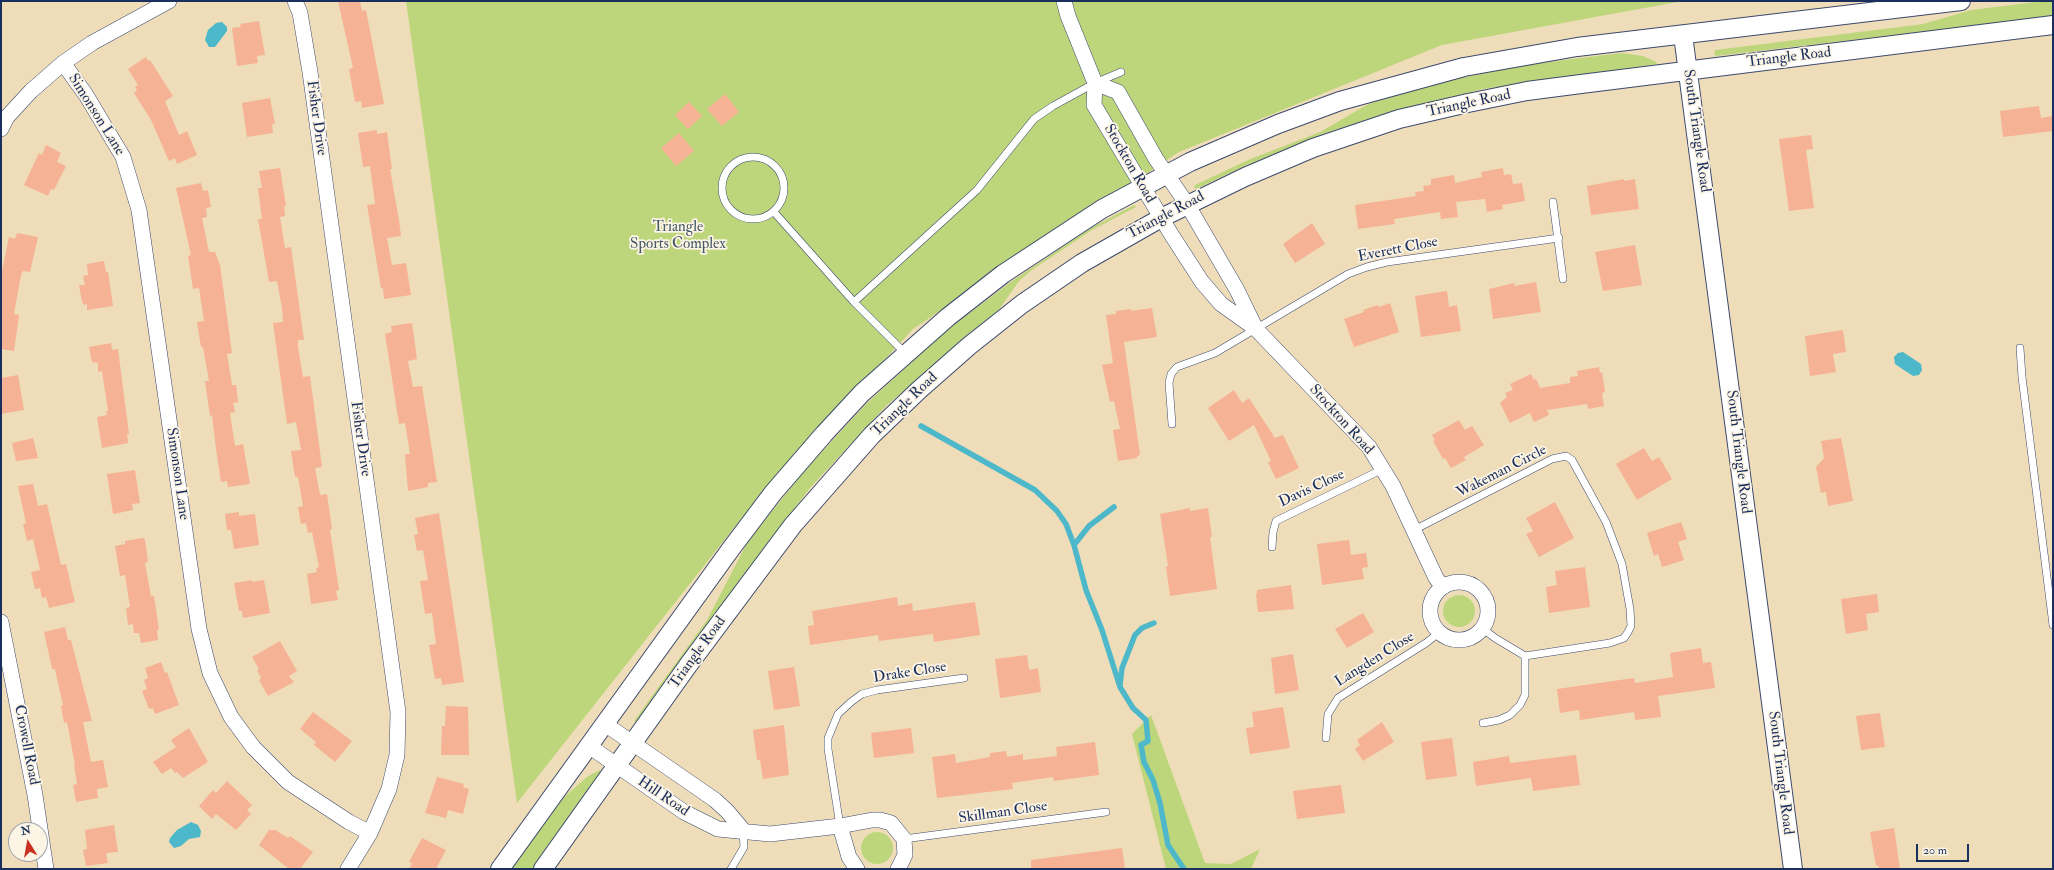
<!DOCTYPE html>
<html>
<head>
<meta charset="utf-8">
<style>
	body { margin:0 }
	#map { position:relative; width:2054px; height:870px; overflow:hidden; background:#efddba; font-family:"IM FELL Double Pica",serif }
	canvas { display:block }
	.frame { position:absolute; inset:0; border:2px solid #1b2f5e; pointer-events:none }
	.north { position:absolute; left:8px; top:822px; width:40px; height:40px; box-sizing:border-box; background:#fcf5e5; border:1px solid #a2a6af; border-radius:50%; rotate:349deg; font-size:11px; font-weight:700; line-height:16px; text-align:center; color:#1b2f5e }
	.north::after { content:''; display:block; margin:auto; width:14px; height:18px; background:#c8321e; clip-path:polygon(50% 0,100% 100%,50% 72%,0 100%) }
	.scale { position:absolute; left:1916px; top:844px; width:53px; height:18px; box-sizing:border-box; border:2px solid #1b2f5e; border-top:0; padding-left:5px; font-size:12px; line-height:14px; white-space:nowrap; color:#1b2f5e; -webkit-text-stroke:3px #fcf5e5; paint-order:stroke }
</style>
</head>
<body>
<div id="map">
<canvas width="2054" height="870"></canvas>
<div class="frame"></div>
<div class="north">N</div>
<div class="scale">20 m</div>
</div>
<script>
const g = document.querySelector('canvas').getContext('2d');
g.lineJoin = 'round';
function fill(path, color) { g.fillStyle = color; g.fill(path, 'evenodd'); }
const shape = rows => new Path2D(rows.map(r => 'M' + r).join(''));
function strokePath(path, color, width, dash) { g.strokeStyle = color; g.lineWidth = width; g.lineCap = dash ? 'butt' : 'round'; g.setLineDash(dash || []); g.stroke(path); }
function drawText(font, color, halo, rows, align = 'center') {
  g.font = font + ' "IM FELL Double Pica",serif'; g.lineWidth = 3.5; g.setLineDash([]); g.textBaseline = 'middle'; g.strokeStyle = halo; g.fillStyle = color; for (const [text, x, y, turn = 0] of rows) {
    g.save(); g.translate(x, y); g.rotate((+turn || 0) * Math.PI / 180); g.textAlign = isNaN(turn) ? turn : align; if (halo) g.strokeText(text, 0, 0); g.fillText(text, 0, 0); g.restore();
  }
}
fill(shape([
	[406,1,1683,1,1442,45,1179,152,913,329,763,491,517,803],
	[2044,1,2053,1,2053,16,1716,56,1714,54,1715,50,1923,24,1971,10],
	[1621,53,1643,56,1656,62,1657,64,1483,89,1391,112,1323,134,1247,165,1196,189,1194,187,1195,185,1248,160,1320,132,1363,107,1382,98,1451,80,1525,65],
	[1134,205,1136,207,1092,230,1032,270,1019,281,998,311,887,405,810,488,725,600,637,723,634,721,707,620,747,543,800,476,864,406,946,331,1012,281,1091,228],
	'1443 611a16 16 0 1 1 32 0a16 16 0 1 1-32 0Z',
	[1151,715,1205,863,1231,864,1260,849,1251,869,1166,869,1132,734],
	[600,770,602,773,532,869,512,869,563,798,588,776],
	'861 848a16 16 0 1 1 32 0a16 16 0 1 1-32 0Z'
]), '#bed67b');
fill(shape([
	[222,22,227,27,227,31,215,47,209,47,205,40,208,30,216,23],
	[1903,352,1921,364,1922,370,1919,375,1913,376,1895,364,1894,357,1898,353],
	[191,822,198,825,201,831,200,837,189,839,181,846,174,848,169,842,170,838,177,830]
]), '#4db8ca');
strokePath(shape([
	[921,426,1035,490,1057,511,1066,524,1074,545,1086,590,1102,630,1120,687,1133,708,1146,720,1148,741,1141,745,1144,762,1153,780,1160,803,1168,845,1184,869],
	[1074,545,1089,526,1114,507],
	[1120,685,1122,668,1135,635,1142,628,1154,623]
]), '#4db8ca', 5.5);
fill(shape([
	[338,1,360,1,362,11,366,10,384,104,362,108,361,101,355,102,349,69,353,68],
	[259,21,265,55,257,56,258,63,237,66,232,28,241,27,240,24],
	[146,57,148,61,150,60,173,96,165,101,179,135,187,131,197,155,177,164,175,158,169,161,151,120,134,93,137,90,135,87,138,85,128,69],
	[725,94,739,112,722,126,707,109],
	[270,98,275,124,272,124,273,133,247,137,242,103],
	[689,102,702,116,688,129,675,115],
	[2039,106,2041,118,2053,116,2053,131,2003,137,2000,111],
	[377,130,377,134,387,132,392,169,390,169,399,220,401,236,387,238,392,265,406,263,411,295,384,299,383,288,381,288,367,205,375,204,370,166,363,167,358,133],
	[679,133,694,151,676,166,661,148],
	[1811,135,1813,149,1806,150,1814,208,1789,211,1779,139],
	[46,145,61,153,57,162,66,166,54,190,51,189,48,196,24,185,39,153,42,155],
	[280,168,286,206,284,206,285,216,280,217,285,248,291,247,304,340,298,340,298,347,303,377,310,376,322,467,315,468,320,495,327,494,332,529,330,530,339,590,336,591,338,600,311,604,307,574,317,572,316,568,319,567,312,532,308,533,306,523,301,524,298,507,303,506,298,477,295,477,291,451,301,450,296,422,287,424,273,323,283,322,282,308,277,281,269,282,258,219,262,219,258,188,262,188,259,171],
	[1503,168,1504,175,1511,174,1513,184,1522,183,1525,201,1502,205,1503,209,1487,212,1485,199,1456,202,1458,217,1441,219,1440,212,1394,219,1395,224,1358,229,1355,205,1416,196,1415,192,1424,191,1423,186,1431,185,1431,179,1454,175,1455,183,1482,177,1481,172],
	[1624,179,1624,181,1635,179,1639,209,1591,215,1587,186],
	[201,183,203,191,208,190,211,207,206,208,207,217,202,218,209,252,215,252,220,265,232,353,227,354,232,385,236,385,238,402,233,403,235,412,230,413,235,446,243,444,250,484,228,487,227,481,221,482,216,449,212,415,210,416,205,381,209,381,203,347,201,347,197,322,204,321,199,288,193,289,188,256,191,255,176,188],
	[1312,223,1325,244,1295,263,1283,244],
	[17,233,38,237,30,272,23,271,21,275,14,314,19,315,14,351,1,349,1,276,9,237,15,239],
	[1635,245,1642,285,1603,291,1595,252],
	[104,261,106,272,108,272,113,306,87,310,87,304,84,305,82,302,79,285,85,285,83,276,88,275,87,264],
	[1536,282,1541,312,1493,319,1489,289,1514,283,1515,286],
	[1447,291,1449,307,1457,305,1461,331,1421,337,1415,296],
	[1390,303,1399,332,1354,347,1344,319,1364,312,1363,310,1378,305,1379,307],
	[1152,308,1157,337,1124,342,1140,455,1137,456,1137,458,1118,461,1113,430,1120,429,1114,401,1110,402,1102,365,1113,363,1106,315,1116,314,1116,311,1131,309,1131,311],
	[412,323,417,359,408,361,413,387,422,386,437,482,428,483,428,487,408,491,405,454,410,454,405,423,399,424,385,334,392,332,391,326],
	[1843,330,1846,352,1833,354,1836,372,1810,376,1805,336],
	[111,343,112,350,118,349,129,434,127,434,128,443,102,448,97,417,107,415,106,411,108,411,102,371,98,372,98,363,92,362,89,347],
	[1599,367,1600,373,1602,372,1605,392,1602,393,1604,406,1588,409,1587,404,1547,410,1549,415,1534,422,1530,413,1510,423,1500,403,1507,397,1505,393,1513,390,1510,384,1531,374,1534,380,1536,379,1540,388,1570,383,1570,377,1578,376,1577,371],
	[18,375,24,410,1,414,1,378],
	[1234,390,1242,403,1249,398,1275,438,1283,435,1299,468,1276,479,1268,462,1271,461,1254,425,1229,441,1208,408],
	[1459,420,1465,430,1472,426,1484,445,1464,457,1466,460,1451,468,1445,458,1443,459,1433,441,1435,440,1432,435],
	[33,438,38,458,16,461,12,443],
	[1841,438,1853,501,1828,506,1826,492,1821,493,1816,467,1824,458,1821,441],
	[1644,448,1652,461,1659,457,1672,479,1637,500,1616,464],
	[135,470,140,503,132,504,133,510,113,514,107,474],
	[33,484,38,506,47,504,61,565,66,564,75,602,49,608,46,597,42,598,40,588,35,589,31,572,40,570,33,539,27,541,23,524,26,523,18,486],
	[1555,502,1574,538,1539,557,1526,534,1533,531,1526,518],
	[1190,508,1190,511,1208,508,1212,537,1210,537,1217,589,1170,596,1166,567,1168,566,1160,514],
	[239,512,239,516,255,514,259,545,234,549,231,530,227,530,225,514],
	[439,513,464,682,442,685,441,678,435,679,429,645,436,644,432,613,425,614,420,581,428,580,423,550,417,551,414,535,418,534,415,518],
	[1681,522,1687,539,1678,542,1684,560,1662,567,1658,554,1654,556,1647,533],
	[142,538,145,539,148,562,145,563,151,596,154,596,159,630,157,630,158,640,141,643,139,633,134,633,133,624,128,625,126,608,130,607,125,575,120,576,115,546,125,544,125,541],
	[1349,540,1351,555,1366,553,1368,567,1362,568,1364,579,1322,585,1317,544],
	[1585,567,1590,607,1549,613,1546,587,1557,585,1555,571],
	[252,580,252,582,264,580,270,613,243,618,242,611,239,611,234,583],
	[1291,585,1294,609,1258,612,1256,594,1257,593,1257,590],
	[1877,594,1879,612,1866,614,1868,630,1846,634,1841,599],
	[897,597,898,606,912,603,913,611,975,602,980,635,934,642,933,634,879,641,878,635,810,645,808,626,814,625,812,611],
	[1363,613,1374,632,1347,648,1335,629],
	[65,627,68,640,71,640,92,721,83,722,91,762,103,760,108,787,97,789,98,798,76,802,73,785,77,784,74,765,75,765,67,722,64,723,61,706,63,705,55,669,52,669,44,632],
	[280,641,297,671,289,676,294,682,268,696,259,680,261,678,257,670,259,669,252,657],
	[1701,648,1703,663,1711,662,1715,688,1658,696,1661,717,1635,720,1634,712,1580,720,1579,710,1560,713,1557,689,1634,678,1635,683,1673,677,1670,653],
	[1293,654,1299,690,1275,694,1271,658],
	[1027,655,1029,670,1038,668,1041,692,1000,698,995,659],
	[161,662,165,673,167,672,179,705,155,714,153,708,149,709,142,691,147,689,144,680,148,678,145,668],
	[794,667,800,706,774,710,768,671],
	[446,706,468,707,469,755,441,755,442,726,445,726],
	[1283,707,1290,748,1250,754,1246,728,1254,727,1252,712],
	[313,712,352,741,335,762,314,745,316,742,300,729],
	[1880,713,1885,747,1861,750,1856,716],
	[1382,722,1394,742,1363,761,1355,749,1360,745,1357,740],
	[784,725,789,775,763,779,760,760,757,760,753,730],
	[189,728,208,762,183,778,177,772,175,773,171,768,162,774,153,762,176,747,171,740],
	[911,728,914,753,874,758,871,733],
	[1452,738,1457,776,1426,780,1421,742],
	[1095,742,1099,775,1054,781,1053,777,1012,783,1013,789,937,798,932,757,955,754,956,763,990,757,990,753,1006,751,1007,757,1023,754,1023,760,1057,756,1056,747],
	[1576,755,1580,785,1533,791,1531,778,1476,786,1473,762,1509,756,1510,763],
	[437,777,464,784,463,787,469,789,463,814,448,810,446,818,425,813],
	[227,781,252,805,247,810,251,814,236,830,216,814,212,819,199,806,213,790,216,793],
	[1341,785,1345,813,1297,819,1293,791],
	[114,825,118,852,106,853,108,863,86,866,83,850,87,849,85,830],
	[1894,828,1900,869,1879,869,1878,865,1876,866,1870,832],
	[269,830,275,830,288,838,290,836,313,852,300,869,289,869,259,845],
	[422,838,446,850,436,869,409,869,412,863,409,862],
	[1122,848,1125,869,1031,869,1031,860]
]), '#f5b294');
const service = shape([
	'722 188a31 31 0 1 1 62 0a31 31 0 1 1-62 0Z',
	[1553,202,1563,279],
	[774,212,854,302,906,354],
	[854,302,977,190,1034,119,1053,106,1095,83,1121,72],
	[2020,348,2022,377,2053,625],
	[1172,424,1169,383,1171,374,1177,367,1215,353,1348,274,1367,267,1387,262,1559,238],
	[1414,530,1552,459,1566,456,1572,460,1606,522,1622,564,1630,609,1631,626,1628,632,1624,638,1610,643,1525,656,1495,638,1482,628],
	[1272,547,1273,532,1276,521,1383,469],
	[1483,723,1499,720,1510,715,1520,705,1525,695,1525,656],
	[1326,738,1328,714,1338,698,1426,643,1440,632],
	[840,826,828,749,828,738,838,714,851,702,862,694,877,690,964,678],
	[904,839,1106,812],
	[731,869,744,847,743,831]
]);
const minor = shape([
	[295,1,300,13,310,72,398,712,397,755,389,789,370,833,348,869],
	[1064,1,1068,16,1095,83,1094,105,1171,234,1202,282,1221,304,1256,329,1369,447,1393,486,1436,578,1443,587],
	[63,63,86,95,123,157,139,210,199,629,210,673,231,717,253,747,288,782,349,822,370,833],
	[1095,83,1118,92,1156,159,1187,204,1237,290,1255,327],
	[1,129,7,117,31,91,63,63,92,43,169,1],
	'1430 611a29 29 0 1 1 58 0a29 29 0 1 1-58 0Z',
	[1,622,35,795,46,869],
	[605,724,715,800,727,811,743,830],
	[589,746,684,812,718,829,770,834,840,826,872,820,880,820,891,823,904,839,905,855,898,869],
	[840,826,849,857,857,869]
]);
const tertiary = shape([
	[1683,35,1793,869],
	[500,869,730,550,773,493,824,434,862,393,948,317,1003,274,1102,209,1190,162,1278,124,1340,101,1464,67,1577,47,1961,1],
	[543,869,689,664,793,525,872,435,919,390,969,346,1022,304,1082,263,1161,218,1245,177,1313,148,1399,119,1468,103,1527,91,1581,84,2053,25]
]);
strokePath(service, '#3b496c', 8);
strokePath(minor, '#3b496c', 16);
strokePath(tertiary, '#3b496c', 20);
strokePath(service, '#fff', 7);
strokePath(minor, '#fff', 15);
strokePath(tertiary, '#fff', 18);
drawText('15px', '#1b2f5e', '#fcf5e5', [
	["Triangle Road",1789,58,-7],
	["Triangle Road",1469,104,-12],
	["Simonson Lane",96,115,58],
	["Fisher Drive",316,118,82],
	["South Triangle Road",1696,131,82],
	["Stockton Road",1129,164,60],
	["Triangle Road",1166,216,-28],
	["Everett Close",1398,250,-11],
	["Triangle Road",905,405,-44],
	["Stockton Road",1341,420,48],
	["Fisher Drive",360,439,82],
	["South Triangle Road",1738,452,83],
	["Wakeman Circle",1502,472,-27],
	["Simonson Lane",177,474,82],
	["Davis Close",1312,489,-25],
	["Triangle Road",698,653,-54],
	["Langden Close",1375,660,-32],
	["Drake Close",910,673,-9],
	["Crowell Road",26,745,79],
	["South Triangle Road",1780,773,83],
	["Hill Road",663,797,34],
	["Skillman Close",1003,813,-8]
]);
drawText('15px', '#445965', '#fcf5e5', [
	["Triangle",678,228],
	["Sports Complex",678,245]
]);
</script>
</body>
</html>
